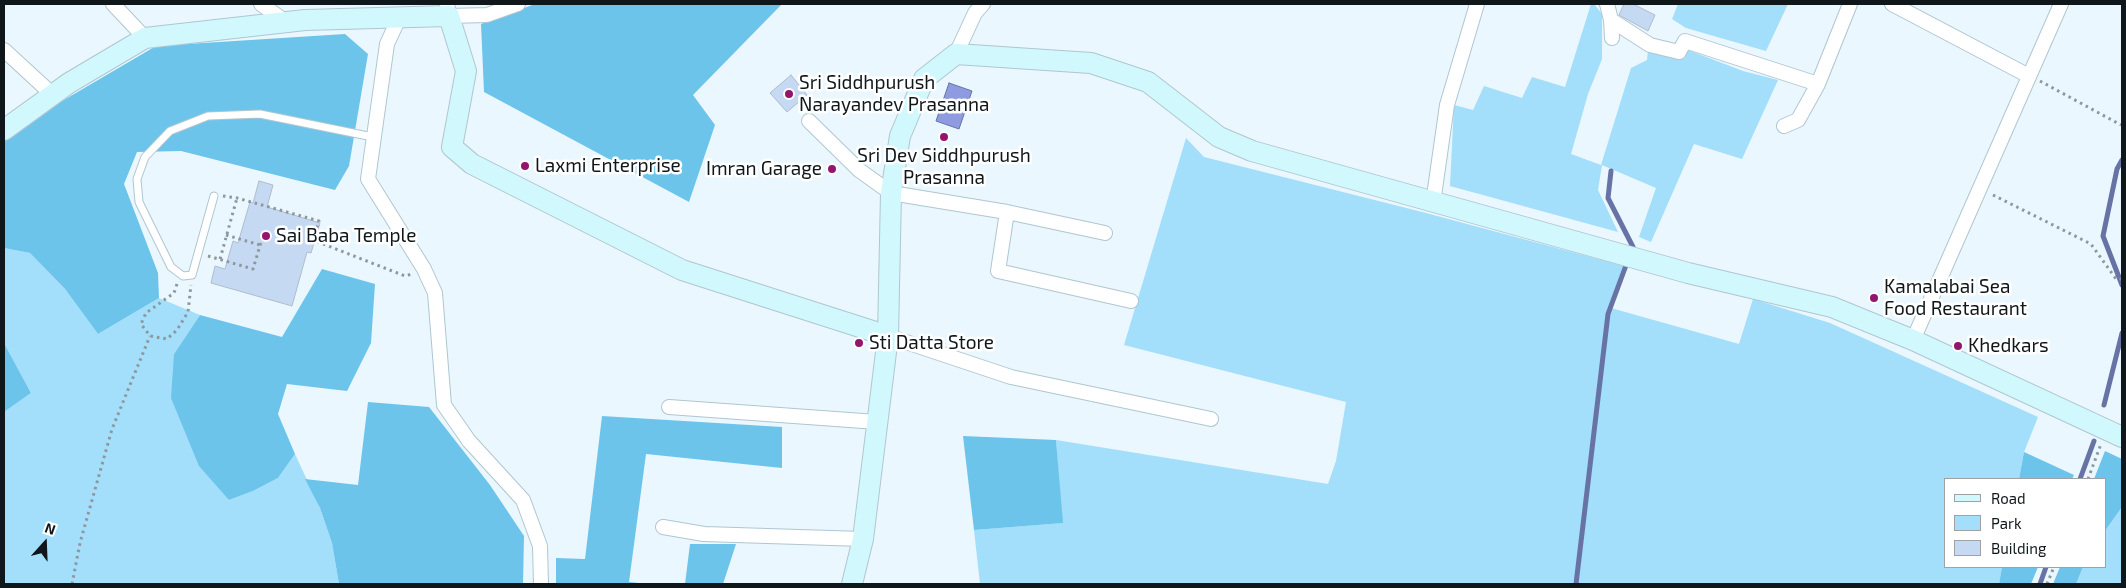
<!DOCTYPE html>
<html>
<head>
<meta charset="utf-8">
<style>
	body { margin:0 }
	#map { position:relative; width:2126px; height:588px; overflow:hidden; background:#eaf7fe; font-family:"Exo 2",sans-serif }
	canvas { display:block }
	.frame { position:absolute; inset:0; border:5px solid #0f171b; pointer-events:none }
	.legend { position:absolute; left:1944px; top:478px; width:162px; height:90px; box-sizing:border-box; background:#fff; border:1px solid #9fa2a4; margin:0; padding:6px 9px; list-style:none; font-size:15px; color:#0f171b }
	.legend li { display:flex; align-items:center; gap:10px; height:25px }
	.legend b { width:25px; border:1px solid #9fa2a4 }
	.north { position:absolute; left:20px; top:518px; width:50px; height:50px; -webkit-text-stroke:4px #fff; paint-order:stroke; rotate:20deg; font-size:14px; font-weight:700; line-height:20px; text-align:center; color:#0f171b }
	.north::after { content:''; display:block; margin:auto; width:18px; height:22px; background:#0f171b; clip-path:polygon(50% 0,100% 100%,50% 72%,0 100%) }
</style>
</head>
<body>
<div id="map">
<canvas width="2126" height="588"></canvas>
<div class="frame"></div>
<ul class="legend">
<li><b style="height:6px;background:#d1f8fd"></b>Road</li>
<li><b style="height:14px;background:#a3defb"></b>Park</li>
<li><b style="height:14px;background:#c5daf2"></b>Building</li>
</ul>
<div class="north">N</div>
</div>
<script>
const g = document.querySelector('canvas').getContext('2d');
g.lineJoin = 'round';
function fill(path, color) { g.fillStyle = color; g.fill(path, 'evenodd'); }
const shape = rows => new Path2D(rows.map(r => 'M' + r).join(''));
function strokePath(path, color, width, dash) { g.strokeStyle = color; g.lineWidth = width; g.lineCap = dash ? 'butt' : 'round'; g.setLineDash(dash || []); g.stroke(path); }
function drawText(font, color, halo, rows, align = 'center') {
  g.font = font + ' "Exo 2",sans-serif'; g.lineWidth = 5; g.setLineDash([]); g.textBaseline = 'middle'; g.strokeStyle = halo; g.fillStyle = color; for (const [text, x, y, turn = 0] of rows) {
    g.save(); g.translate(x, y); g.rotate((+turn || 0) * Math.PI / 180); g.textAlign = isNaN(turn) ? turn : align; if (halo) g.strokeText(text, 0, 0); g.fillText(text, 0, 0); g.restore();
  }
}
fill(shape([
	[1591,4,1594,4,1602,14,1602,59,1588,94,1571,154,1601,165,1631,68,1647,60,1648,50,1684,59,1688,50,1743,71,1778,80,1742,159,1694,144,1651,242,1639,237,1656,188,1602,165,1598,190,1618,232,1450,186,1454,105,1473,110,1484,86,1522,98,1532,77,1565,87],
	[1678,4,1788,4,1766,51,1686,28,1672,19],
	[1186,138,1204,157,1426,213,1624,266,1611,308,1739,344,1753,299,1830,323,2038,417,2024,452,2019,479,1945,479,1945,567,2002,567,1999,584,980,584,974,530,1062,523,1056,440,1328,484,1336,461,1346,402,1124,345],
	[4,248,30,253,65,289,98,334,159,298,200,315,174,354,229,500,253,491,278,478,295,454,320,508,332,543,339,584,4,584,4,412,31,393,4,343],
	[2122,507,2122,584,2076,584,2083,567,2105,567,2105,531]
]), '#a3defb');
fill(shape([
	[535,4,782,4,693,95,715,125,689,202,484,92,481,24],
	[345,34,368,54,349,166,335,190,181,151,137,152,124,184,158,273,159,298,98,334,65,289,30,253,4,248,4,140,40,114,156,46],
	[322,269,375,284,371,343,347,391,287,384,278,414,295,454,278,478,253,491,229,500,199,466,171,398,174,354,200,315,282,337],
	[4,343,31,393,4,412],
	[368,402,429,407,490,485,524,536,523,584,339,584,332,543,320,508,305,479,358,485],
	[602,416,782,427,782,468,646,454,629,582,649,584,556,584,556,558,585,559],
	[963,436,1056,440,1063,523,974,530],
	[2105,451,2122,459,2122,507,2105,531,2105,479,2094,479],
	[2024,452,2074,475,2072,479,2019,479],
	[690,544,736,544,723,584,685,584],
	[2002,567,2038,567,2031,584,1999,584],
	[2060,567,2083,567,2076,584,2053,584]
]), '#6cc4eb');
const water = shape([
	[949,83,972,91,959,129,936,121,949,83]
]);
fill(water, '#8e9be0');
strokePath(water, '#6873a5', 1);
strokePath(shape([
	[2122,160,2117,169,2103,236,2122,285],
	[1611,171,1608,198,1633,247,1631,252],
	[2104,405,2122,333],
	[2080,479,2094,441],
	[1576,584,1608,314,1628,260],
	[2040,584,2046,567]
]), '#6873a5', 5);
const building = shape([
	[1624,4,1633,4,1655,15,1648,31,1619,15,1624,4],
	[791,75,807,95,787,112,770,93,791,75],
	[259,181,273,185,267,207,320,223,311,253,307,252,292,306,211,283,215,266,225,269,233,241,238,243,250,202,253,203,259,181]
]);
fill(building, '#c5daf2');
strokePath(building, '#aebccd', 1);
const lane = shape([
	[214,196,192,275,183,276,171,267,139,202,137,179,145,157,170,131,208,116,260,114,373,137]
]);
const street = shape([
	[113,4,145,38],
	[261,4,286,22],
	[447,4,449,16,487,15,518,4],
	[1607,4,1611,20,1612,38],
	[1892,4,2029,76],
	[399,18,387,44,368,179,424,269,435,293,444,405,469,441,523,500,540,546,541,584],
	[1611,20,1650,45,1679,52,1685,41,1818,84],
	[4,50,53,95],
	[956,54,975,13,983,4],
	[809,121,859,170,891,193,1007,212,1105,233],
	[1784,126,1798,120,1818,84,1850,4],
	[1433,203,1447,105,1477,4],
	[1007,212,998,271,1131,301],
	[888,336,1011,377,1211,419],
	[1913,340,2061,4],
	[669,407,877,422],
	[663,527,704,534,863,539]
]);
const secondary = shape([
	[4,130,69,83,145,38,305,20,449,16,466,71,452,147,472,164,682,270,888,336],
	[852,584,863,539,888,336,891,193,900,136,924,79,956,54,1091,63,1148,82,1219,137,1252,151,1688,273,1832,307,1913,340,2122,437]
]);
strokePath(lane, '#b0c6d1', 9);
strokePath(street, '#b0c6d1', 16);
strokePath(secondary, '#b0c6d1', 22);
strokePath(shape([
	[2040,81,2121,125],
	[1993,195,2091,244,2116,279,2122,279],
	[223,196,237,198,319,221,313,240,405,276,412,274],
	[226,235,260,245],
	[208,256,253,269,262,239],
	[220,259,237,198],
	[177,284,174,293,146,313,141,324,150,336,167,339,177,330,188,312,191,285],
	[2088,479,2101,444],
	[72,584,80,543,112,429,150,336],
	[2047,584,2054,567]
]), '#8d979d', 3, [2.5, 4]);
strokePath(lane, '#fff', 7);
strokePath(street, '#fff', 14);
strokePath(secondary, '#d1f8fd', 20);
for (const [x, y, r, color] of [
	[789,94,5,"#95146d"],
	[944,137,5,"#95146d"],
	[525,166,5,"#95146d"],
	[832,169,5,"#95146d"],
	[266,236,5,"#95146d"],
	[1874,298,5,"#95146d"],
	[859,343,5,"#95146d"],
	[1958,346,5,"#95146d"]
]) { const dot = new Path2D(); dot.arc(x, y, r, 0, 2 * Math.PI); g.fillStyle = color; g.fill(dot); strokePath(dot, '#fff', 2); }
drawText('19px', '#0f171b', '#fff', [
	["Sri Siddhpurush",799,83],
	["Narayandev Prasanna",799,105],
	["Sri Dev Siddhpurush",944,156,"center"],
	["Prasanna",944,178,"center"],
	["Laxmi Enterprise",535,166],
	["Imran Garage",822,169,"right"],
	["Sai Baba Temple",276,236],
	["Kamalabai Sea",1884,287],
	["Food Restaurant",1884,309],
	["Sti Datta Store",869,343],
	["Khedkars",1968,346]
], 'left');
</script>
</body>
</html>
